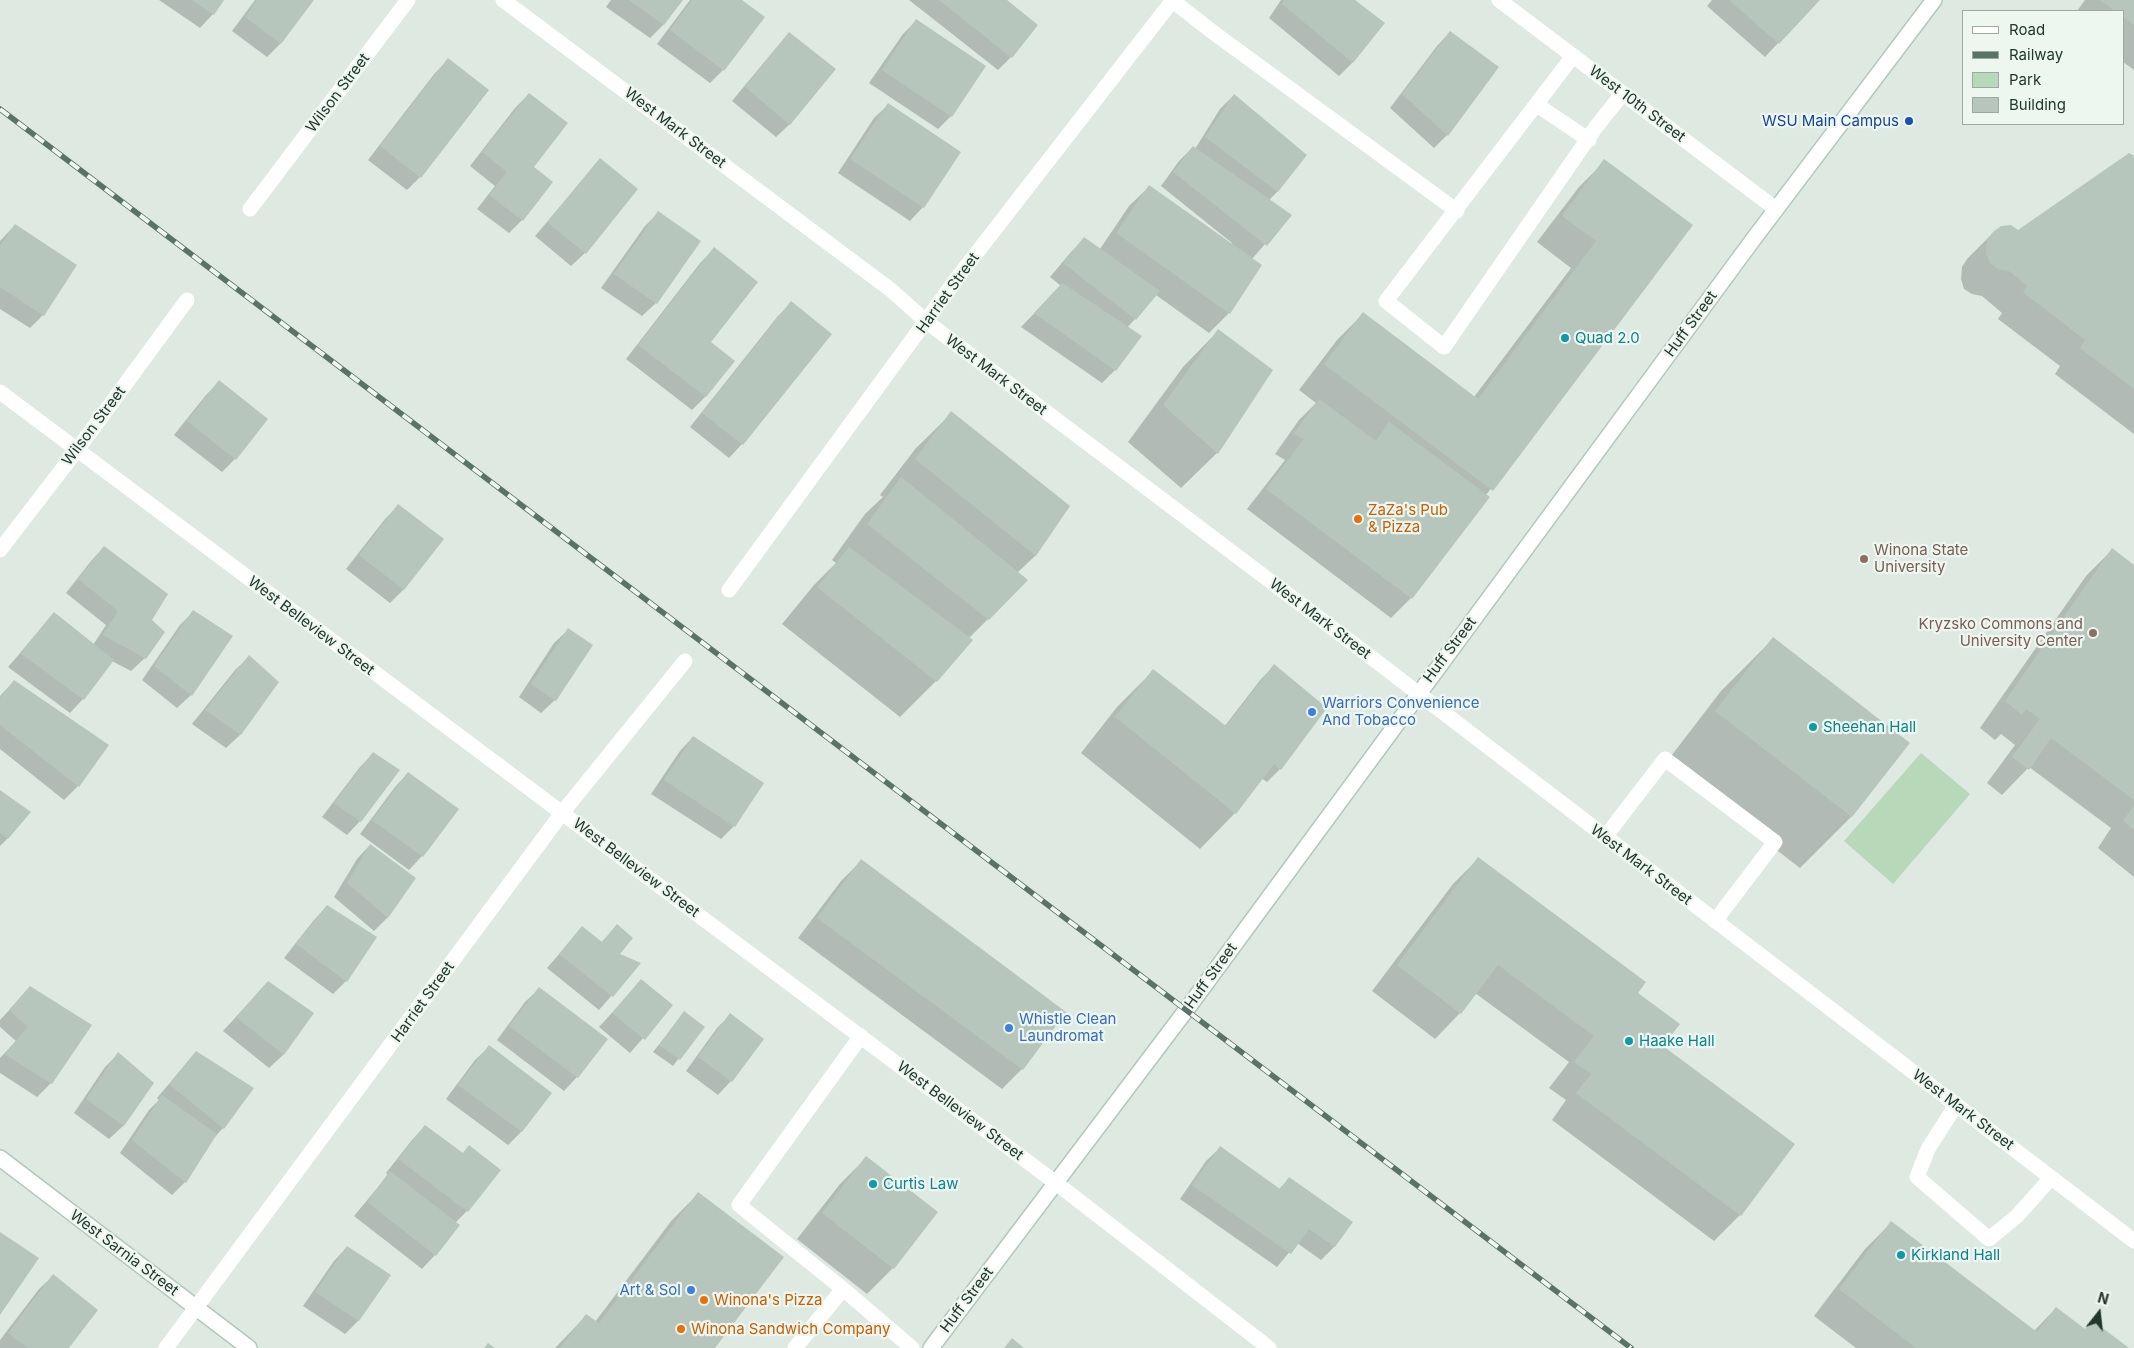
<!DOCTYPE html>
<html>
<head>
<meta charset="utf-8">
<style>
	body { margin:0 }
	#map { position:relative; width:2134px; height:1348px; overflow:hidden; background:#dee9e2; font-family:Inter,sans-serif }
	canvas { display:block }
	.legend { position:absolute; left:1962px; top:10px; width:162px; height:115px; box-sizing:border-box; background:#eef6f0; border:1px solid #9caaa2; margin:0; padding:6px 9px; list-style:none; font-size:15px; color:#20372d }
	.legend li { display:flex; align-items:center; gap:10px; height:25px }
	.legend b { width:25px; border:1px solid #9caaa2 }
	.north { position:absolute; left:2074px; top:1288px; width:50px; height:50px; -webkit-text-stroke:4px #eef6f0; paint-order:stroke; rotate:16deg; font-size:14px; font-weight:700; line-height:20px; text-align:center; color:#20372d }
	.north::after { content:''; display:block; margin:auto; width:18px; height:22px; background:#20372d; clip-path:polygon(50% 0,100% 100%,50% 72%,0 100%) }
</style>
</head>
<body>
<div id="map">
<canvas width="2134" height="1348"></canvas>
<ul class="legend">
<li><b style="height:6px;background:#fff"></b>Road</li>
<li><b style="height:6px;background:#5a7368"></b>Railway</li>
<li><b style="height:14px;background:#b7d9ba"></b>Park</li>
<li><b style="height:14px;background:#b6c6bd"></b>Building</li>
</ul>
<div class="north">N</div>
</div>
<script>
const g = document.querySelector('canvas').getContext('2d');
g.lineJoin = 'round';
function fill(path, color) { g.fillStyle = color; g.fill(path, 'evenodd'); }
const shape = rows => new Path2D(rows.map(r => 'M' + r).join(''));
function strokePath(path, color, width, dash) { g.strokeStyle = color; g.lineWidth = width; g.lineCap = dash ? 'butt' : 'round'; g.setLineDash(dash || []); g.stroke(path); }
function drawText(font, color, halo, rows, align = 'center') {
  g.font = font + ' Inter,sans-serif'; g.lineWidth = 4.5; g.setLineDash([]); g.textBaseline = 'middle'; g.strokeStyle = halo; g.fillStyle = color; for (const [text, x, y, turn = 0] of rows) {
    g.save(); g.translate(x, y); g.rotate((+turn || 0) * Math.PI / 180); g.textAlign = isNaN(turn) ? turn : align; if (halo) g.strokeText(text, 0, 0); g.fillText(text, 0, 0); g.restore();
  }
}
fill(shape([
	[1921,753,1970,794,1893,884,1844,841]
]), '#b7d9ba');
fill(shape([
	[159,0,223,0,213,14,200,28],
	[255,0,313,0,280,44,267,57,232,31],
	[611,0,681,0,663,25,650,38,606,7],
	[690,0,740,0,723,70,710,83,657,44],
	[909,0,1005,0,1011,57,998,70],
	[1281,0,1353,0,1383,23,1352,63,1339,76,1269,18],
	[1712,0,1818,0,1765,57,1707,6],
	[2085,0,2134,0,2134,70,2123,62,2123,11,2077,11],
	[916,21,951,116,938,129,869,83,903,34],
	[1450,32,1447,135,1434,148,1390,108,1437,46],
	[789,34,790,124,776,137,732,101,776,48],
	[448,60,420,177,407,190,368,160,435,73],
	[529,94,532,167,522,220,509,233,477,209,495,186,470,166,515,108],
	[1234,95,1278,191,1269,200,1290,215,1252,259,1229,313,1209,333,1156,295,1127,328,1115,370,1102,383,1021,327,1061,286,1050,277,1071,252,1084,239,1100,249,1129,206,1149,187,1231,244,1232,243,1161,186,1179,161,1193,147,1195,149,1220,109],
	[888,105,923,207,910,221,838,173,874,118],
	[2134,158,2134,434,2055,374,2060,366,1998,319,2002,313,1982,296,1972,294,1964,289,1961,279,1962,267,1967,259,1993,233,2018,231],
	[600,160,585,253,571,266,535,236],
	[1605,161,1691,226,1486,495,1488,497,1411,598,1391,618,1247,509,1285,460,1275,454,1299,420,1316,403,1299,390,1337,340,1363,314,1474,397,1571,268,1537,242,1579,187],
	[658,213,699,241,656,303,642,316,601,288,645,226],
	[15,225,43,315,30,328,0,309,0,241],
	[714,249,710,342,733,361,705,397,692,410,626,359,701,262],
	[791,303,742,444,729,458,690,427,778,316],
	[1218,331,1217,453,1181,488,1128,442,1183,367],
	[219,382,235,459,222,472,174,435,206,395],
	[952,413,1068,506,1035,556,1017,573,988,619,969,638,936,681,900,717,782,624,814,585,836,563,832,560,865,514,883,497,880,495,916,448],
	[398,506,443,540,403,590,390,603,346,569,385,519],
	[104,547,150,620,145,658,131,671,112,661,83,699,70,713,8,667,54,614,93,645,106,625,66,593,91,561],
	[2112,550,2134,566,2134,877,2098,848,2111,828,2029,767,2002,795,1987,783,2015,745,2001,734,1995,740,1980,728,2086,576],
	[193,612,231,636,191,695,177,708,142,680,180,625],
	[568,630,555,700,541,713,519,697,554,643],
	[1773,639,1908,744,1851,817,1800,868,1665,764,1721,691],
	[249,657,278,682,240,735,226,748,192,724,235,670],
	[1274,666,1280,769,1267,782,1261,778,1235,813,1200,849,1081,753,1117,707,1153,671,1224,727,1261,679],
	[14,681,107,745,78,786,64,800,0,749,0,696],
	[693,737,734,826,721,839,651,794,680,751],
	[374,753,360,821,347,835,322,817,360,767],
	[408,773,422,856,409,870,360,834,395,787],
	[0,792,8,838,0,846],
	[370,845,414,878,387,918,374,931,334,897,357,859],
	[1479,858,1636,993,1740,1215,1714,1241,1552,1120,1566,1100,1549,1088,1569,1062,1475,993,1460,1013,1435,1039,1372,991,1453,884],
	[861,861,1065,1012,1022,1069,1002,1089,798,938,841,881],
	[327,906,346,981,333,994,284,958,314,920],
	[617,926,618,955,639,964,599,1010,547,968,582,928,601,943],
	[641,981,672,1005,630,1053,599,1027],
	[268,982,313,1013,283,1055,269,1068,223,1031],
	[30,988,51,1083,37,1097,0,1073,0,1058,16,1041,0,1027,0,1020],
	[539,989,577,1077,564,1091,497,1040,525,1002],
	[684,1013,703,1027,673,1066,653,1052],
	[730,1015,731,1081,718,1095,686,1071,717,1028],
	[489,1047,550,1093,521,1132,508,1145,446,1099,475,1060],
	[196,1052,223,1128,214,1138,185,1182,172,1195,120,1153,149,1110,159,1100,157,1098],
	[118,1054,152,1083,123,1126,109,1139,74,1113,105,1067],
	[425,1126,462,1154,469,1147,467,1211,455,1223,435,1255,422,1269,354,1216,388,1175,386,1173,412,1140],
	[1220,1148,1279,1189,1289,1179,1351,1222,1334,1247,1321,1260,1297,1243,1277,1267,1180,1199,1206,1161],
	[866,1158,893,1268,867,1294,797,1239,840,1184],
	[698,1194,714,1348,555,1348,586,1316,595,1322,672,1220],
	[1891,1223,2034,1331,2056,1308,2084,1330,2127,1348,1856,1348,1814,1316,1865,1249],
	[347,1247,389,1275,358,1321,345,1334,303,1306,334,1261],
	[53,1276,67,1348,0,1348,0,1340,39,1289]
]), '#0003');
fill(shape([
	[192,0,224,0,214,15],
	[257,0,314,0,281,44,245,17],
	[629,0,683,0,664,25],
	[692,0,742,0,765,17,724,71,670,30],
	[939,0,1007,0,1038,25,1012,58],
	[1284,0,1355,0,1385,23,1353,63,1282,4],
	[1729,0,1820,0,1779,44],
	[2100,0,2134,0,2134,25,2123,17,2123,11,2115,11],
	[916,19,986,66,952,117,882,70],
	[1450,31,1499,67,1448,136,1402,94],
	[789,32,836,69,790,125,745,87],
	[448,58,489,90,421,178,380,146],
	[529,93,568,123,534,167,553,182,523,221,489,195,507,172,482,152],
	[1234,94,1307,155,1278,192,1205,137],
	[888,103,961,152,924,208,850,159],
	[1193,146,1292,215,1267,246,1173,172],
	[2129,153,2134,156,2134,389,2080,348,2085,340,2023,292,2027,286,2009,271,1998,269,1990,263,1986,253,1987,240,1993,232,2001,226,2011,225,2018,230],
	[600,158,638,189,586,254,547,222],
	[1604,159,1693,225,1493,491,1324,364,1363,312,1478,399,1596,241,1562,216],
	[1149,185,1262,265,1230,314,1116,233],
	[658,211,701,241,657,304,614,274],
	[15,224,77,265,44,316,0,287,0,246],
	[1084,237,1160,291,1136,320,1063,263],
	[714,247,758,282,711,342,735,361,706,397,638,345],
	[1062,283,1142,336,1116,371,1034,313],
	[791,301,832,334,743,445,702,413],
	[1218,329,1273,370,1218,454,1163,405],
	[219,380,268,419,236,460,187,421],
	[1319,399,1376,441,1389,422,1490,497,1412,599,1266,489,1304,439,1293,434],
	[951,411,1070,506,1036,556,915,459],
	[901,477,1028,580,989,620,867,524],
	[398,504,444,539,404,590,359,555],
	[104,546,168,594,152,620,165,632,146,659,103,635,118,611,78,579],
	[849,547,973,640,937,682,817,587],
	[2112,548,2134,565,2134,800,2051,738,2029,770,2012,757,2040,719,2026,709,2022,715,2005,701],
	[193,610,233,636,192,696,154,666],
	[54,612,114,660,84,700,20,653],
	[568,628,593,645,556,701,531,684],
	[1773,637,1910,743,1852,817,1715,711],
	[249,655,279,682,241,735,205,710],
	[1274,664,1327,708,1281,770,1274,764,1236,814,1115,717,1153,669,1226,726],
	[14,680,109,745,79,787,0,725,0,698],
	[693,736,764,783,735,827,664,780],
	[373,752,400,770,361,822,334,803],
	[408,772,459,809,423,857,372,820],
	[0,790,31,812,8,839,0,833],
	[2134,805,2134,830,2123,821],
	[370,844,416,878,388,918,347,883],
	[1478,857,1646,982,1638,993,1680,1024,1663,1046,1795,1144,1741,1216,1576,1093,1591,1074,1574,1062,1594,1036,1498,965,1461,1014,1397,965],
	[861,859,1066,1012,1023,1070,817,918],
	[327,905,377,937,347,982,296,944],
	[617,924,633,938,620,954,641,963,613,997,559,954,582,926,602,942],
	[641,979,673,1005,645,1040,612,1013],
	[268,981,314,1013,284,1055,236,1017],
	[30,986,92,1025,52,1084,4,1054,28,1027,9,1010],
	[539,987,608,1039,578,1078,509,1026],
	[684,1011,705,1027,680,1060,659,1045],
	[730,1013,764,1039,732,1082,698,1057],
	[489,1045,552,1093,522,1132,458,1085],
	[196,1051,254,1088,224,1129,169,1084],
	[118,1052,154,1083,124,1126,86,1099],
	[162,1095,217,1134,186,1183,132,1140],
	[425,1125,463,1153,469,1145,501,1170,468,1212,398,1159],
	[1220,1146,1280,1189,1289,1177,1353,1222,1335,1247,1309,1229,1291,1254,1192,1185],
	[866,1156,938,1212,894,1269,822,1213],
	[390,1171,460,1225,436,1256,367,1202],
	[698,1192,784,1257,715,1348,560,1348,586,1314,599,1323],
	[1891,1221,2037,1332,2056,1307,2085,1329,2092,1320,2129,1348,1916,1348,1839,1289],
	[0,1232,39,1258,0,1315],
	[347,1246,391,1275,359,1321,315,1292],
	[53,1274,98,1310,69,1348,28,1348,8,1333],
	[1012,1338,1024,1348,1004,1348],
	[488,1343,495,1348,484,1348]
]), '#b6c6bd');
const secondary = shape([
	[0,1158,249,1348],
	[931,1348,1187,1009,1752,241,1934,0]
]);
strokePath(secondary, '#b1c8bc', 18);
strokePath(shape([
	[1173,1,1214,33,1457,211],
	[1573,56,1386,301,1444,347,1596,127,1623,93],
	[1537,105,1589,140],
	[1605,837,1665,759,1775,842,1715,921],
	[1956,1105,1928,1149,1917,1177,1989,1239,2017,1216,2051,1178],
	[843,1289,912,1348],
	[795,1348,843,1289,739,1205,861,1036]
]), '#fff', 15);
strokePath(shape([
	[503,0,891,290,927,322,1376,661,2134,1241],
	[1499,0,1776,209],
	[250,209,408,0],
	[0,392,1056,1183,1269,1348],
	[0,550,77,450,187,300],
	[729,590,961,273,1173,0],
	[166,1348,562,813,685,661]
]), '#fff', 15);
strokePath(secondary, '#fff', 15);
const rail = shape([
	[0,109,1631,1348]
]);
strokePath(rail, '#5a7368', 5.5);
strokePath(rail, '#eef6f0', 4, [11]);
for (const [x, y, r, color] of [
	[1909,121,5,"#1a4fb4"],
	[1565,338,5,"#0f9aa8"],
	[1358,519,5,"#e8710a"],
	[1864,559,5,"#8d6e63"],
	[2093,633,5,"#8d6e63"],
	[1312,712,5,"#3f7fe0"],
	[1813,727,5,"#0f9aa8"],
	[1009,1028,5,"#3f7fe0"],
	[1629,1041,5,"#0f9aa8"],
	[873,1184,5,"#0f9aa8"],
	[1901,1255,5,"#0f9aa8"],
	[691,1290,5,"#3f7fe0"],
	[704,1300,5,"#e8710a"],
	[681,1329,5,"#e8710a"]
]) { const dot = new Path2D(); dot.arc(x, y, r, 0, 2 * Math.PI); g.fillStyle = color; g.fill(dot); strokePath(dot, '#eef6f0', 2); }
drawText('15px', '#20372d', '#eef6f0', [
	["Wilson Street",338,93,-53],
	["West 10th Street",1637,104,37],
	["West Mark Street",675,128,37],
	["Harriet Street",948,293,-54],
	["Huff Street",1691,324,-54],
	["West Mark Street",996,375,37],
	["Wilson Street",94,426,-53],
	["West Mark Street",1320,619,37],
	["West Belleview Street",311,626,37],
	["Huff Street",1450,650,-53],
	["West Mark Street",1641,865,37],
	["West Belleview Street",636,868,37],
	["Huff Street",1211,976,-54],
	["Harriet Street",423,1002,-54],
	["West Mark Street",1963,1110,37],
	["West Belleview Street",960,1111,37],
	["West Sarnia Street",124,1253,37],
	["Huff Street",967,1300,-53]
]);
drawText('15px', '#164399', '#eef6f0', [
	["WSU Main Campus",1899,121]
], 'right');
drawText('15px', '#0d838f', '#eef6f0', [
	["Quad 2.0",1575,338],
	["Sheehan Hall",1823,727],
	["Haake Hall",1639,1041],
	["Curtis Law",883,1184],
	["Kirkland Hall",1911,1255]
], 'left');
drawText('15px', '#c56008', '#eef6f0', [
	["ZaZa's Pub",1368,510],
	["& Pizza",1368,527],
	["Winona's Pizza",714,1300],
	["Winona Sandwich Company",691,1329]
], 'left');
drawText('15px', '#785e54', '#eef6f0', [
	["Winona State",1874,550],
	["University",1874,567],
	["Kryzsko Commons and",2083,624,"right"],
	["University Center",2083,641,"right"]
], 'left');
drawText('15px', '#366cbe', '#eef6f0', [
	["Warriors Convenience",1322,703],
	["And Tobacco",1322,720],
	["Whistle Clean",1019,1019],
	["Laundromat",1019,1036],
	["Art & Sol",681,1290,"right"]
], 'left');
</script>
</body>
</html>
